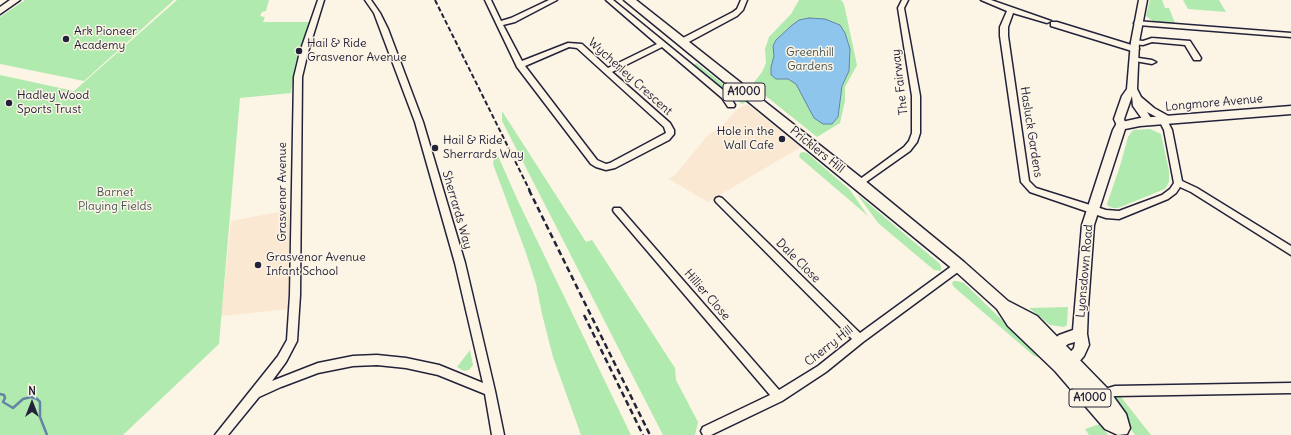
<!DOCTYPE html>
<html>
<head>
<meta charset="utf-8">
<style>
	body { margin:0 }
	#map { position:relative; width:1291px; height:435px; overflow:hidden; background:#fcf5e5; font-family:Delius,sans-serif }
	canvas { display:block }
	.north { position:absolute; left:12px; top:383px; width:40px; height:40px; -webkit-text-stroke:3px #fcf5e5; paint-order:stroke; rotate:0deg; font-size:11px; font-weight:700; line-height:16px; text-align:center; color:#22223b }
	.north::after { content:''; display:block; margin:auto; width:14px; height:18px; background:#22223b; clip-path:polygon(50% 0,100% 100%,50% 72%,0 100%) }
</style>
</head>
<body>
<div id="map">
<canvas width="1291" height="435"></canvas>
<div class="north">N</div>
</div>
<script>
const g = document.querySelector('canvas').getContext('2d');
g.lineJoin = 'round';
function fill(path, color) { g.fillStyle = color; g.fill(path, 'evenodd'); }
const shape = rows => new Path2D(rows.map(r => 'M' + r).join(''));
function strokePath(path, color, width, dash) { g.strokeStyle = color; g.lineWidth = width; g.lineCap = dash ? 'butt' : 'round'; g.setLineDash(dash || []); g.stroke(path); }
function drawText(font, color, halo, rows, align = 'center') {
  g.font = font + ' Delius,sans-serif'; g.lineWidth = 3; g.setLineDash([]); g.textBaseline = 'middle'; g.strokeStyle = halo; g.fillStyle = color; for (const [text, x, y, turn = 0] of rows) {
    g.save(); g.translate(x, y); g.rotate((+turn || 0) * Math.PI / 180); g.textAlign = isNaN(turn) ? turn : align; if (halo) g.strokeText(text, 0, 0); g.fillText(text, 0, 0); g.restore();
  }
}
fill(shape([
	[747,104,801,147,708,202,669,179,676,174,707,136,725,123,735,111],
	[289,210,289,309,221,316,231,221]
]), '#fae8d2');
fill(shape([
	[25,0,174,0,84,81,0,64,0,17],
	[177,0,269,0,266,11,262,12,260,16,265,17,263,22,310,22,295,65,291,93,240,98,219,344,123,435,0,435,0,75,74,91],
	[799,0,841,0,844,4,857,65,845,87,845,101,840,123,817,137,752,85,762,72,766,63,765,49,769,37,791,14],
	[1150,0,1162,0,1165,8,1169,8,1175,23,1154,22,1146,16],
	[1183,0,1219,0,1226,12,1188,9],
	[696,63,746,102,742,104,695,67,694,65],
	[502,111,586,242,592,240,675,368,676,380,698,422,695,435,663,435,502,121],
	[1150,129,1161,134,1169,171,1169,182,1165,189,1118,208,1113,208,1108,206,1107,204,1120,166,1128,137,1133,130],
	[495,149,518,201,631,435,581,435,553,357,542,314,536,284,526,253,493,164],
	[803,152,807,153,850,190,868,216,799,157,800,153],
	[857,194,939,263,941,266,941,271,934,270,878,223],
	[953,281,957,281,964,283,1041,358,1034,356,954,287,952,284],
	[1068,307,1067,325,1064,327,1050,325,1029,308],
	[470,350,473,365,469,370,464,371,457,367],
	[1114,395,1121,397,1151,435,1135,435,1108,398],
	[1100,424,1108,435,1089,435,1085,429]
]), '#b1eaae');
const water = shape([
	[809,18,825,19,840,25,845,33,850,49,849,71,842,86,838,117,832,124,823,124,814,118,796,84,788,79,776,79,771,75,771,67,774,56,773,46,776,40,791,26,799,20,809,18]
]);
fill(water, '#8ec5ed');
strokePath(water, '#6384a6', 1);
strokePath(shape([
	[0,394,4,395,5,398,3,402,13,408,23,399,31,397,37,399,40,402,40,417,47,435]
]), '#6384a6', 2.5);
const minor = shape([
	[318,0,324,0,308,52,302,77,300,295,297,341,286,362,272,381,318,363,353,356,377,355,406,358,439,365,483,383,455,263,415,122,380,29,374,13,365,0,371,0,380,13,388,29,423,122,465,263,495,391,504,435,492,435,485,394,438,375,406,368,377,365,353,366,318,373,281,387,259,397,228,435,215,435,278,356,287,340,290,295,294,77,300,52,318,0],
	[485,0,491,0,501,21,511,18,549,0,557,0,515,22,503,25,522,61,568,43,582,44,608,68,657,44,606,0,613,0,728,94,735,105,734,107,728,107,722,98,662,47,612,72,670,123,674,130,674,134,669,140,615,168,606,170,596,167,591,164,517,67,485,0],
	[569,47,577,48,664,127,666,133,610,163,606,164,597,160,525,66,569,47],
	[741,0,747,0,743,10,737,16,685,44,679,44,679,40,733,12,737,9,741,0],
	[902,0,908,0,904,8,920,96,920,133,917,142,910,151,859,187,855,184,856,182,904,147,909,141,912,133,912,96,898,8,902,0],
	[981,0,991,0,1051,21,1047,23,1013,13,1008,27,1008,36,1029,181,1036,188,1106,210,1119,211,1162,195,1170,189,1174,183,1164,130,1159,120,1163,117,1166,118,1172,130,1182,181,1197,188,1291,246,1291,255,1191,192,1180,187,1176,193,1168,199,1119,219,1106,218,1030,192,1021,182,1000,36,1000,27,1007,11,981,0],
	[1136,21,1291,33,1291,37,1138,25,1134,23,1136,21],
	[1051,22,1057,22,1138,47,1139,49,1135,51,1132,51,1051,26,1051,22],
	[1152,38,1190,41,1201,58,1200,60,1194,60,1185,45,1152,42,1143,45,1132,44,1131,42,1135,40,1143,41,1152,38],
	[1132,57,1152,60,1156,62,1152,64,1135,61,1132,61,1132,57],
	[719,197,722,198,860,333,956,263,959,262,962,263,964,266,962,269,863,342,826,372,782,401,711,435,703,435,701,431,703,427,770,395,614,212,613,210,614,208,620,208,779,390,818,366,852,339,716,202,715,200,716,198,719,197],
	[1291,383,1291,393,1115,396,1099,401,1095,400,1094,396,1095,392,1115,386,1291,383]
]);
const tertiary = shape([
	[10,0,20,0,0,14,0,7,10,0],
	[1139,0,1147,0,1139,42,1137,89,1141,97,1154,108,1172,118,1174,120,1172,122,1166,122,1147,112,1153,121,1151,123,1145,123,1133,106,1132,96,1124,119,1126,126,1121,130,1118,128,1114,119,1122,96,1127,89,1131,42,1139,0]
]);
const secondary = shape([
	[1291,106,1291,114,1140,126,1125,129,1094,225,1088,307,1087,334,1089,345,1084,356,1078,363,1063,371,1058,370,1056,365,1058,360,1068,355,1074,348,1075,342,1068,344,1054,356,1049,358,1044,356,1042,352,1044,348,1059,335,1073,330,1082,225,1113,130,1117,123,1140,118,1291,106]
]);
const primary = shape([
	[624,0,636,0,864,180,964,262,1008,301,1037,316,1108,389,1126,414,1130,428,1127,434,1118,435,1105,429,1055,371,1008,326,997,309,954,270,624,0]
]);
strokePath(minor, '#22223b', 3);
strokePath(tertiary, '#22223b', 3);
strokePath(secondary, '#22223b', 3);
strokePath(primary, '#22223b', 3);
fill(minor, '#fcf5e5');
fill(tertiary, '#fcf5e5');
fill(secondary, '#fcf5e5');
fill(primary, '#fcf5e5');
strokePath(shape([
	[435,0,530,191]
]), '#22223b', 2, [5, 2.5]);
strokePath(shape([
	[529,190,650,435],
	[584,315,643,435]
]), '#22223b', 2.5, [6, 3.5]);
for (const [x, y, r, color] of [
	[66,39,4,"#22223b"],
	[299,51,4,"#22223b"],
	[9,103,4,"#22223b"],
	[782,139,4,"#22223b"],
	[435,148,4,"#22223b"],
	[258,265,4,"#22223b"]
]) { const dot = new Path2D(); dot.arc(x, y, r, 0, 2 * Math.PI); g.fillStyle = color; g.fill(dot); strokePath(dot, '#fcf5e5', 1.5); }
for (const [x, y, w] of [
	[744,92,42],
	[1090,398,42]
]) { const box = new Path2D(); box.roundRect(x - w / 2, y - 9, w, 18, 3); g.fillStyle = '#fcf5e5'; g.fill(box); strokePath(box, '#22223b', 1); }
drawText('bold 11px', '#22223b', null, [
	["A1000",744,92],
	["A1000",1090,398]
]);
drawText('12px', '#22223b', '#fcf5e5', [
	["Ark Pioneer",74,32],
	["Academy",74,46],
	["Hail & Ride",307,44],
	["Grasvenor Avenue",307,58],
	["Hadley Wood",17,96],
	["Sports Trust",17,110],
	["Hole in the",774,132,"right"],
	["Wall Cafe",774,146,"right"],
	["Hail & Ride",443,141],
	["Sherrards Way",443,155],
	["Grasvenor Avenue",266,258],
	["Infant School",266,272]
], 'left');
drawText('12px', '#465458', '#fcf5e5', [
	["Greenhill",810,53],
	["Gardens",810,67],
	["Barnet",115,193],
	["Playing Fields",115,207]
]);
drawText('12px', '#22223b', '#fcf5e5', [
	["Wycherley Crescent",630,77,42],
	["The Fairway",900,82,-97],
	["Longmore Avenue",1214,103,-5],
	["Hasluck Gardens",1031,132,81],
	["Pricklers Hill",817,150,39],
	["Grasvenor Avenue",283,192,-90],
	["Sherrards Way",457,210,74],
	["Dale Close",798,261,45],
	["Lyonsdown Road",1085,271,-85],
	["Hillier Close",707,295,49],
	["Cherry Hill",829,346,-38]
]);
</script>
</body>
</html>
